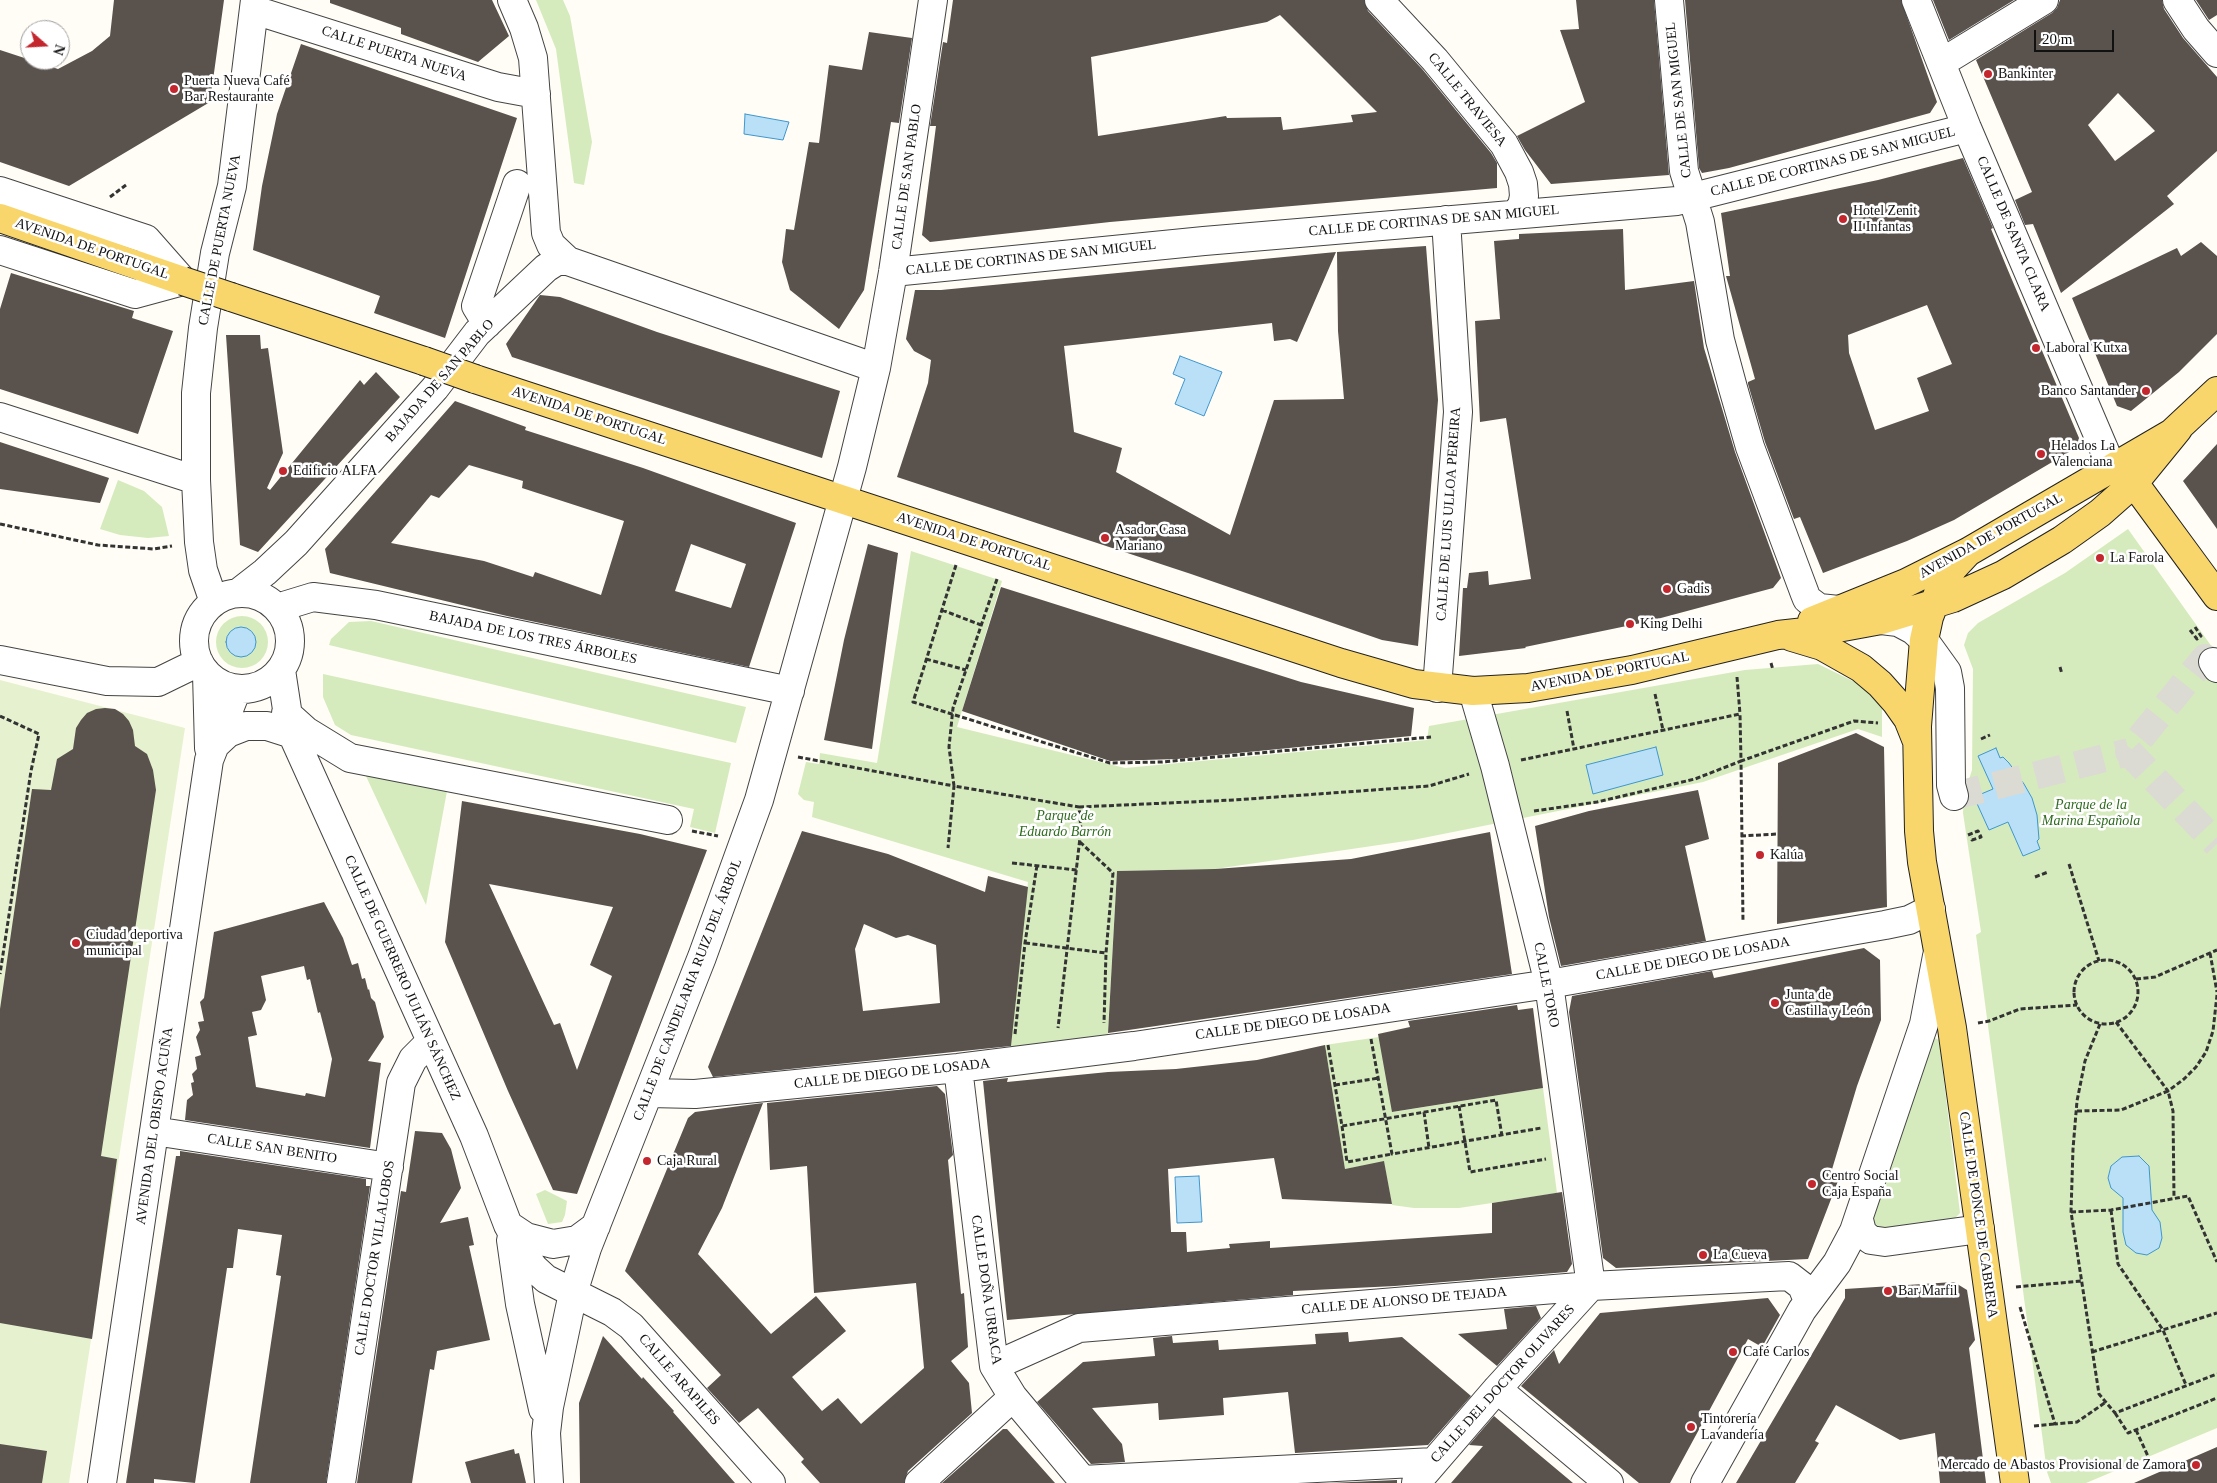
<!DOCTYPE html>
<html>
<head>
<meta charset="utf-8">
<style>
	body { margin:0 }
	#map { position:relative; width:2217px; height:1483px; overflow:hidden; background:#fffdf5; font-family:Georgia,serif }
	canvas { display:block }
	.north { position:absolute; left:20px; top:20px; width:50px; height:50px; box-sizing:border-box; background:#fff; border:1px solid #a0a0a0; border-radius:50%; rotate:109deg; font-size:14px; font-weight:700; line-height:20px; text-align:center; color:#111 }
	.north::after { content:''; display:block; margin:auto; width:18px; height:22px; background:#c4262e; clip-path:polygon(50% 0,100% 100%,50% 72%,0 100%) }
	.scale { position:absolute; left:2034px; top:30px; width:80px; height:22px; box-sizing:border-box; border:2px solid #111; border-top:0; padding-left:6px; font-size:15px; line-height:18px; white-space:nowrap; color:#111; -webkit-text-stroke:4px #fff; paint-order:stroke }
</style>
</head>
<body>
<div id="map">
<canvas width="2217" height="1483"></canvas>
<div class="north">N</div>
<div class="scale">20 m</div>
</div>
<script>
const g = document.querySelector('canvas').getContext('2d');
g.lineJoin = 'round';
function fill(path, color) { g.fillStyle = color; g.fill(path, 'evenodd'); }
const shape = rows => new Path2D(rows.map(r => 'M' + r).join(''));
function strokePath(path, color, width, dash) { g.strokeStyle = color; g.lineWidth = width; g.lineCap = dash ? 'butt' : 'round'; g.setLineDash(dash || []); g.stroke(path); }
function drawText(font, color, halo, rows, align = 'center') {
  g.font = font + ' Georgia,serif'; g.lineWidth = 5; g.setLineDash([]); g.textBaseline = 'middle'; g.strokeStyle = halo; g.fillStyle = color; for (const [text, x, y, turn = 0] of rows) {
    g.save(); g.translate(x, y); g.rotate((+turn || 0) * Math.PI / 180); g.textAlign = isNaN(turn) ? turn : align; if (halo) g.strokeText(text, 0, 0); g.fillText(text, 0, 0); g.restore();
  }
}
fill(shape([
	[536,0,563,0,570,16,592,142,584,185,574,183,556,49],
	[118,480,144,491,162,507,169,536,148,538,120,535,100,529],
	[2128,529,2217,654,2206,667,2217,683,2217,1428,2086,1483,2051,1483,2047,1472,1976,935,1981,932,1963,813,1964,795,1972,770,1973,669,1964,645,1968,633,1978,623,2065,573],
	[911,551,1002,581,957,727,1125,768,1427,740,1429,726,1745,670,1818,664,1861,685,1882,707,1882,737,1858,729,1703,782,1413,840,1215,869,1117,871,1107,1049,1009,1062,1028,882,812,817,814,802,804,800,798,794,806,762,819,764,820,753,877,763],
	'216 642a26 26 0 1 1 52 0a26 26 0 1 1-52 0Z',
	[371,621,746,707,736,743,329,645,331,639,349,622],
	[323,674,731,763,715,833,690,827,694,809,351,735,335,725,323,697],
	[365,774,447,791,426,905],
	[1379,1037,1393,1112,1543,1088,1557,1193,1459,1208,1414,1208,1392,1205,1384,1162,1345,1169,1325,1045],
	[1935,1038,1939,1040,1960,1213,1953,1220,1881,1229,1874,1226,1872,1212],
	[545,1190,567,1201,565,1215,562,1222,548,1224,536,1194]
]), '#d5ebbd');
fill(shape([
	[0,680,185,728,69,1483,0,1483]
]), '#e6f2cf');
const water = shape([
	[745,114,789,122,783,140,744,134,745,114],
	[1180,356,1222,372,1204,416,1175,404,1185,379,1173,374,1180,356],
	'226 642a15 15 0 1 1 30 0a15 15 0 1 1-30 0Z',
	[1656,747,1663,775,1593,794,1586,765,1656,747],
	[1996,748,2000,758,2003,757,2009,763,2024,784,2032,798,2037,815,2039,839,2037,841,2040,849,2023,856,2008,822,1989,830,1974,797,1993,789,1978,756,1996,748],
	[2139,1156,2149,1166,2152,1210,2160,1222,2162,1238,2159,1248,2147,1255,2136,1253,2126,1245,2123,1232,2123,1198,2111,1188,2108,1178,2111,1166,2122,1157,2139,1156],
	[1199,1176,1202,1222,1177,1223,1175,1177,1199,1176]
]);
fill(water, '#b9e0f7');
strokePath(water, '#3f96cf', 1);
fill(shape([
	[114,0,224,0,210,102,69,186,0,162,0,50,58,69,92,51,110,36],
	[330,0,492,0,509,36,478,62,401,34,401,28,330,3],
	[953,0,1364,0,1368,11,1423,70,1491,153,1497,163,1497,188,1110,222,930,242,922,235,936,126,930,126,943,42,947,43],
	[1280,15,1377,112,1351,115,1353,122,1283,130,1281,117,1227,118,1226,116,1098,136,1091,57,1267,22],
	[1576,0,1654,0,1669,175,1551,184,1525,150,1517,136,1585,102,1560,30,1579,29],
	[1685,0,1901,0,1937,102,1930,113,1729,168,1702,173,1699,168],
	[1933,0,2014,0,1949,40],
	[2060,0,2162,0,2164,9,2183,38,2217,77,2217,151,2167,196,2174,204,2061,293,2033,224,2025,225,2015,200,2032,192,1976,60,2052,13,2057,8],
	[2118,93,2155,131,2115,161,2088,125],
	[2196,0,2217,0,2217,15,2209,20],
	[869,32,912,38,899,123,891,122,864,290,839,329,790,290,782,262,783,255,786,229,794,230,809,142,819,143,829,65,862,70],
	[301,44,517,118,445,338,374,313,380,296,253,250,262,186,277,114],
	[1963,158,1993,228,1991,229,2007,268,2079,438,2076,448,1954,520,1907,541,1823,573,1800,517,1794,519,1765,442,1748,384,1748,382,1755,379,1726,276,1730,276,1721,213,1878,180],
	[1927,305,1952,364,1917,378,1929,411,1875,430,1849,353,1848,335],
	[1623,229,1625,290,1694,281,1704,348,1735,452,1781,578,1773,588,1646,622,1525,647,1526,648,1459,656,1463,588,1467,588,1469,573,1488,571,1489,585,1531,579,1506,418,1480,422,1475,321,1500,319,1494,241,1519,239,1519,234],
	[2201,242,2217,256,2217,334,2179,372,2131,411,2117,406,2072,298,2177,248,2181,256],
	[1426,246,1438,400,1418,646,1382,640,1191,574,897,477,928,383,931,360,914,351,906,339,915,290,941,290,1336,252,1297,342,1290,339,1274,341,1272,323,1064,346,1074,432,1122,448,1116,472,1230,535,1274,400,1344,399,1338,331,1337,252],
	[11,273,134,311,132,318,173,331,138,434,0,389,0,309],
	[540,295,560,297,657,332,840,391,822,458,512,357,506,344],
	[226,335,260,335,261,349,268,348,283,453,267,488,270,490,360,380,364,385,376,372,400,397,258,552,240,545],
	[455,401,526,427,525,430,643,468,796,523,749,667,507,616,330,573,325,549],
	[469,465,523,481,522,488,624,521,601,595,535,572,533,577,484,561,391,543,431,495,439,498],
	[691,544,746,564,731,608,675,591],
	[0,442,109,478,100,503,0,489],
	[2217,444,2217,529,2183,481],
	[868,544,898,553,872,749,824,740,844,640],
	[1001,587,1301,682,1414,708,1411,736,1177,759,1110,761,962,711],
	[105,708,115,709,123,714,129,721,133,730,135,746,147,754,153,770,156,790,101,1156,117,1159,92,1339,0,1323,0,1009,32,789,51,790,57,759,73,749,76,728,81,720,87,713,96,709],
	[1856,733,1884,747,1887,907,1777,924,1778,763],
	[1698,790,1709,839,1685,846,1706,941,1561,966,1549,917,1535,826,1589,811],
	[462,801,640,834,707,850,577,1194,553,1190,508,1091,445,942],
	[489,884,613,907,590,965,612,976,577,1070,560,1023,554,1025],
	[802,831,888,854,985,892,988,876,1028,887,1011,1046,713,1077,708,1067],
	[864,924,896,938,908,935,936,945,940,1003,863,1011,855,949],
	[1490,832,1512,974,1108,1033,1117,871,1215,869,1351,859],
	[324,902,343,938,352,965,358,963,362,979,365,978,368,990,369,989,371,998,375,1002,384,1037,368,1061,381,1063,370,1148,185,1120,187,1100,193,1095,191,1083,194,1082,192,1074,197,1069,195,1057,201,1055,196,1037,200,1030,198,1022,204,1021,200,1002,204,998,214,932],
	[304,966,307,980,310,979,318,1013,320,1012,332,1059,325,1097,306,1093,305,1096,256,1087,248,1037,257,1035,252,1012,261,1010,266,1000,261,976],
	[1864,948,1880,960,1881,1020,1857,1086,1830,1176,1838,1181,1808,1259,1616,1268,1603,1258,1569,1012,1572,996,1712,971,1714,978],
	[1517,1005,1518,1010,1533,1008,1543,1088,1392,1112,1378,1034,1410,1027,1408,1021],
	[1325,1045,1345,1169,1384,1161,1392,1204,1282,1199,1274,1158,1168,1169,1171,1232,1186,1232,1187,1252,1230,1248,1229,1244,1270,1241,1270,1248,1492,1233,1492,1203,1562,1192,1572,1264,1567,1272,1395,1286,1293,1291,1293,1295,1007,1320,983,1081,1008,1078,1007,1082,1108,1072,1176,1069,1257,1060],
	[937,1086,945,1094,953,1155,948,1160,961,1294,964,1293,968,1347,951,1361,969,1383,972,1413,908,1471,904,1483,820,1483,801,1462,804,1459,758,1408,739,1423,707,1388,721,1375,625,1271,688,1118,695,1112,763,1103,722,1208,698,1254,771,1334,816,1296,846,1331,792,1377,822,1411,838,1398,861,1424,924,1368,916,1283,814,1293,807,1166,770,1170,767,1103],
	[415,1131,442,1133,451,1149,461,1188,440,1223,468,1217,474,1245,469,1246,490,1340,437,1351,434,1370,430,1369,412,1483,357,1483,401,1191,406,1192],
	[180,1151,366,1179,366,1186,370,1186,326,1483,250,1483,281,1276,276,1275,282,1235,238,1229,233,1268,227,1268,195,1483,154,1479,154,1483,126,1483,176,1156,180,1156],
	[1954,1282,1967,1290,1975,1340,1969,1348,1986,1483,1940,1483,1935,1433,1900,1440,1836,1405,1815,1441,1819,1443,1795,1483,1736,1483,1845,1298,1845,1289],
	[1768,1298,1780,1315,1762,1347,1748,1339,1670,1483,1639,1483,1521,1386,1554,1350,1559,1364,1600,1313],
	[1536,1306,1541,1318,1497,1366,1458,1334,1507,1329,1504,1309],
	[1348,1332,1349,1342,1402,1337,1471,1396,1428,1445,1295,1453,1288,1392,1223,1398,1224,1415,1159,1420,1158,1403,1092,1408,1122,1444,1125,1462,1091,1464,1037,1402,1083,1362,1155,1356,1153,1338,1172,1336,1173,1343,1218,1340,1219,1350,1316,1344,1315,1334],
	[603,1336,642,1379,643,1377,674,1411,673,1412,735,1483,580,1483,579,1403],
	[1494,1416,1530,1447,1573,1483,1451,1483,1483,1446,1469,1445],
	[1003,1429,1007,1429,1055,1483,942,1483],
	[0,1444,47,1451,42,1483,0,1483],
	[2217,1447,2217,1483,2134,1483],
	[514,1449,515,1454,519,1453,526,1483,471,1483,465,1462],
	[1397,1480,1397,1483,1329,1483]
]), '#5a524d');
strokePath(shape([
	[2213,662,2205,658,2129,752,2217,844],
	[1954,796,2129,752]
]), '#dbdad3', 28, [28, 14]);
const minor = shape([
	[512,0,524,28,533,58,546,233,551,245,568,261],
	[1379,0,1435,60,1504,144,1519,172,1523,184,1524,196,1522,206,1515,214],
	[1669,0,1684,171,1700,222,1720,340,1733,388,1750,447,1805,594,1807,599,1819,608,1839,610],
	[1916,0,1967,128,2112,468],
	[2177,0,2196,29,2217,53],
	[254,10,498,87,536,94],
	[1941,63,2044,0],
	[0,191,146,239,183,281,135,294,0,250],
	[893,272,1204,241,1677,201,1967,128],
	[487,324,476,306,517,184],
	[0,417,196,480],
	[238,593,265,572,296,543,435,388,477,333,546,268,557,261,568,261,876,368],
	'194 641a48 48 0 1 1 96 0a48 48 0 1 1-96 0Z',
	[214,602,203,570,199,542,196,480,196,393,203,328,215,253,232,186,255,0],
	[277,608,313,597,376,605,790,691],
	[1881,620,1898,622,1913,630,1924,640,1947,672,1950,688,1951,785,1954,796],
	[0,660,107,681,158,682,199,662],
	[2213,662,2217,668],
	[281,670,290,729,474,1136,508,1225,524,1255,534,1268,546,1279,612,1312,631,1326,771,1483],
	[207,674,209,748],
	[1437,688,1458,412,1446,220],
	[286,713,306,731,350,758,668,820],
	[214,746,228,733,246,726,267,726,292,734],
	[958,1068,994,1366,1013,1397,1085,1483],
	[649,1093,695,1094,958,1068,1134,1046,1549,984,1885,925,1909,920,1931,909],
	[154,1131,389,1167],
	[1859,1220,1862,1232,1866,1236,1871,1240,1885,1242,1980,1229],
	[508,1225,526,1237,553,1244,577,1240,596,1226],
	[511,1240,520,1304,543,1409],
	[994,1366,1079,1328,1591,1286,1789,1276,1802,1286,1808,1301],
	[1497,1389,1609,1483],
	[1082,1480,1434,1462],
	[102,1483,209,760,237,689],
	[341,1483,401,1083,413,1059,430,1042],
	[549,1483,546,1433,549,1407,573,1293,587,1248,702,957,759,800,852,467,876,368,893,272,933,0],
	[919,1483,1013,1397],
	[1416,1483,1497,1389,1591,1286,1549,984,1495,766,1473,691],
	[1705,1483,1802,1310,1837,1263,1854,1231,1924,1024,1937,956]
]);
const major = shape([
	[0,218,183,281],
	[231,297,424,361],
	[475,379,1341,663,1414,684,1473,691,1528,688,1632,670,1778,635,1832,629,1881,620,1953,598,2003,575,2062,540,2100,513,2134,483,2178,429],
	[2134,483,2217,596],
	[1968,552,1953,568,1941,586,1929,617,1924,640,1917,726,1919,831,1922,862,1952,1028,2015,1483],
	[1812,621,1906,583,1968,552,2172,433,2217,391],
	[1792,637,1822,646,1861,668,1880,684,1896,702,1908,719,1916,739]
]);
strokePath(minor, '#444', 30);
strokePath(major, '#222', 30);
strokePath(shape([
	[110,197,126,185],
	[0,524,98,545,154,549,172,546],
	[956,565,913,702,1110,763,1162,762,1431,737],
	[997,579,953,708,949,747,954,786,1079,807,1081,829,1058,1028],
	[942,610,981,625],
	[2190,630,2197,639,2201,636,2195,627],
	[926,659,966,670],
	[1771,663,1773,670],
	[2060,667,2062,674],
	[1737,677,1740,714],
	[1655,694,1663,730],
	[1567,711,1574,749],
	[0,716,39,734,31,771,0,974],
	[1981,739,1990,735],
	[798,757,954,786,948,848],
	[1521,760,1740,714,1741,761,1854,721,1878,723],
	[1079,807,1234,800,1429,786,1469,774],
	[1534,811,1597,802,1695,779,1741,761,1743,922],
	[692,831,718,836],
	[1968,835,1978,831,1981,837,1972,840,1971,837],
	[1741,836,1778,834],
	[1080,842,1113,873,1106,953,1104,1023],
	[1012,863,1077,870],
	[2069,864,2099,961],
	[2035,877,2048,872],
	[1025,943,1106,953],
	[2210,953,2217,992],
	'2074 992a32 32 0 1 1 64 0a32 32 0 1 1-64 0Z',
	[2136,979,2155,977,2217,950],
	[2116,1022,2168,1091,2184,1079,2196,1067,2206,1052,2213,1031,2217,995],
	[1978,1023,1989,1021,2020,1009,2077,1005],
	[2100,1024,2085,1061,2077,1101,2073,1149,2071,1212,2099,1394,2115,1413,2217,1374],
	[1015,1034,1025,943,1037,865],
	[1371,1039,1392,1154,1541,1128],
	[1328,1045,1342,1126,1496,1100,1502,1136],
	[1335,1085,1379,1078],
	[1459,1106,1470,1172,1546,1159],
	[2077,1111,2121,1110,2168,1091,2173,1111,2174,1198],
	[1424,1112,1429,1148],
	[1342,1126,1347,1162,1392,1154],
	[2111,1210,2118,1264,2163,1330,2186,1385],
	[2071,1212,2111,1210,2188,1196,2217,1262],
	[2016,1287,2082,1281],
	[2020,1307,2055,1424,2077,1422,2106,1402],
	[2092,1352,2217,1313],
	[2115,1413,2128,1433,2217,1398],
	[2034,1426,2055,1424],
	[2136,1430,2152,1465]
]), '#333', 3, [5, 2.5]);
strokePath(minor, '#fff', 28);
strokePath(major, '#f9d66b', 28);
const majorBridge = shape([
	[183,281,231,297],
	[424,361,475,379]
]);
strokePath(majorBridge, '#222', 30, []);
strokePath(majorBridge, '#f9d66b', 28);
for (const [x, y, r, color] of [
	[1988,74,5,"#c4262e"],
	[174,89,5,"#c4262e"],
	[1843,219,5,"#c4262e"],
	[2036,348,5,"#c4262e"],
	[2146,391,5,"#c4262e"],
	[2041,454,5,"#c4262e"],
	[283,471,5,"#c4262e"],
	[1105,538,5,"#c4262e"],
	[2100,558,5,"#c4262e"],
	[1667,589,5,"#c4262e"],
	[1630,624,5,"#c4262e"],
	[1760,855,5,"#c4262e"],
	[76,943,5,"#c4262e"],
	[1775,1003,5,"#c4262e"],
	[647,1161,5,"#c4262e"],
	[1812,1184,5,"#c4262e"],
	[1703,1255,5,"#c4262e"],
	[1888,1291,5,"#c4262e"],
	[1733,1352,5,"#c4262e"],
	[1691,1427,5,"#c4262e"],
	[2196,1465,5,"#c4262e"]
]) { const dot = new Path2D(); dot.arc(x, y, r, 0, 2 * Math.PI); g.fillStyle = color; g.fill(dot); strokePath(dot, '#fff', 2); }
drawText('14px', '#111', '#fff', [
	["CALLE PUERTA NUEVA",394,54,18],
	["CALLE TRAVIESA",1467,100,51],
	["CALLE DE SAN MIGUEL",1679,100,-96],
	["CALLE DE CORTINAS DE SAN MIGUEL",1833,162,-14],
	["CALLE DE SAN PABLO",907,177,-82],
	["CALLE DE CORTINAS DE SAN MIGUEL",1434,221,-5],
	["CALLE DE SANTA CLARA",2013,234,67],
	["CALLE DE PUERTA NUEVA",220,240,-79],
	["AVENIDA DE PORTUGAL",92,249,19],
	["CALLE DE CORTINAS DE SAN MIGUEL",1031,258,-6],
	["BAJADA DE SAN PABLO",440,381,-49],
	["AVENIDA DE PORTUGAL",589,416,18],
	["CALLE DE LUIS ULLOA PEREIRA",1449,514,-86],
	["AVENIDA DE PORTUGAL",1991,536,-29],
	["AVENIDA DE PORTUGAL",974,542,18],
	["BAJADA DE LOS TRES ÁRBOLES",533,638,12],
	["AVENIDA DE PORTUGAL",1610,672,-11],
	["CALLE DE DIEGO DE LOSADA",1693,959,-10],
	["CALLE DE GUERRERO JULIÁN SÁNCHEZ",402,978,66],
	["CALLE TORO",1546,985,79],
	["CALLE DE CANDELARIA RUIZ DEL ÁRBOL",688,990,-69],
	["CALLE DE DIEGO DE LOSADA",1293,1022,-8],
	["CALLE DE DIEGO DE LOSADA",892,1074,-6],
	["AVENIDA DEL OBISPO ACUÑA",155,1126,-82],
	["CALLE SAN BENITO",272,1149,9],
	["CALLE DE PONCE DE CABRERA",1978,1215,82],
	["CALLE DOCTOR VILLALOBOS",375,1258,-81],
	["CALLE DOÑA URRACA",986,1290,82],
	["CALLE DE ALONSO DE TEJADA",1404,1301,-5],
	["CALLE ARAPILES",679,1380,49],
	["CALLE DEL DOCTOR OLIVARES",1503,1384,-48]
]);
drawText('14px', '#111', '#fff', [
	["Bankinter",1998,74],
	["Puerta Nueva Café",184,81],
	["Bar Restaurante",184,97],
	["Hotel Zenit",1853,211],
	["II Infantas",1853,227],
	["Laboral Kutxa",2046,348],
	["Banco Santander",2136,391,"right"],
	["Helados La",2051,446],
	["Valenciana",2051,462],
	["Edificio ALFA",293,471],
	["Asador Casa",1115,530],
	["Mariano",1115,546],
	["La Farola",2110,558],
	["Gadis",1677,589],
	["King Delhi",1640,624],
	["Kalúa",1770,855],
	["Ciudad deportiva",86,935],
	["municipal",86,951],
	["Junta de",1785,995],
	["Castilla y León",1785,1011],
	["Caja Rural",657,1161],
	["Centro Social",1822,1176],
	["Caja España",1822,1192],
	["La Cueva",1713,1255],
	["Bar Marfil",1898,1291],
	["Café Carlos",1743,1352],
	["Tintorería",1701,1419],
	["Lavandería",1701,1435],
	["Mercado de Abastos Provisional de Zamora",2186,1465,"right"]
], 'left');
drawText('italic 14px', '#2f6b1f', '#fff', [
	["Parque de la",2091,805],
	["Marina Española",2091,821],
	["Parque de",1065,816],
	["Eduardo Barrón",1065,832]
]);
</script>
</body>
</html>
